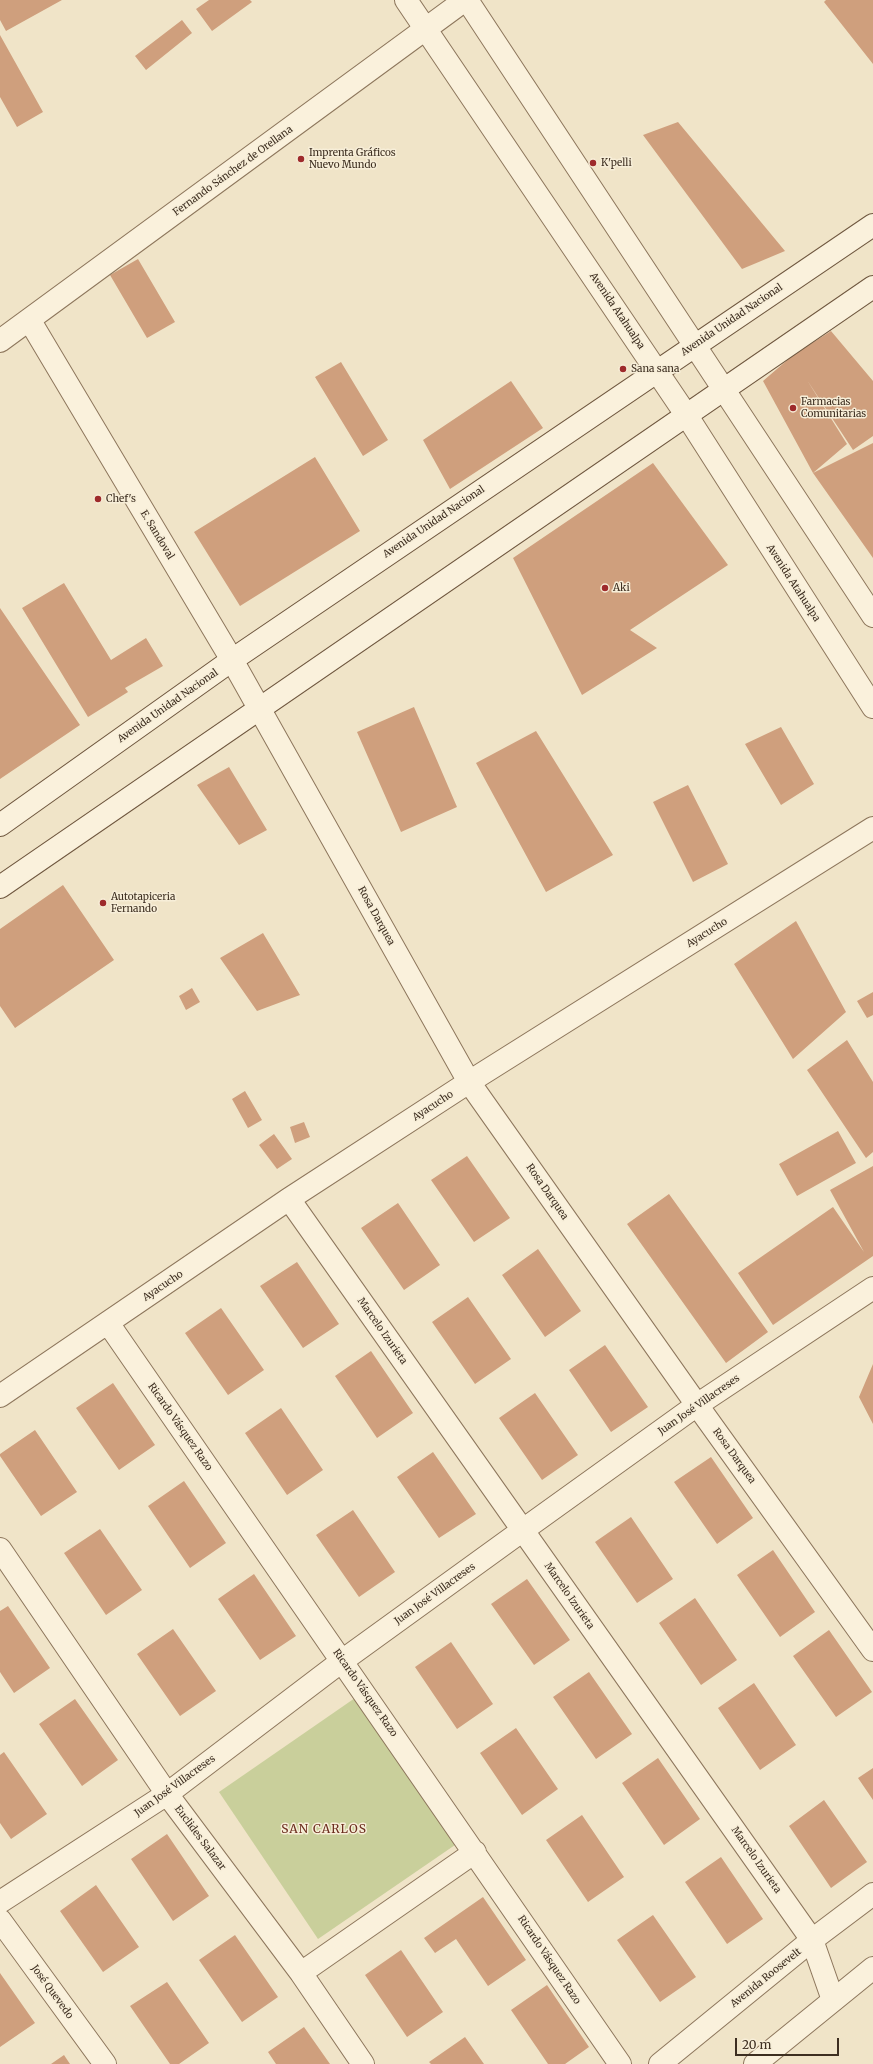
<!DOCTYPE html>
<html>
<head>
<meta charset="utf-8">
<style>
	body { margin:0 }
	#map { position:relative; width:873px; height:2064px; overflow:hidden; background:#f0e4c8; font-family:Merriweather,serif }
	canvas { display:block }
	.scale { position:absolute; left:735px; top:2038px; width:104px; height:18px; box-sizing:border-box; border:2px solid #3d2e20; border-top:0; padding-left:5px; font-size:12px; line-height:14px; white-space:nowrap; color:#3d2e20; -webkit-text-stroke:3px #f7eed8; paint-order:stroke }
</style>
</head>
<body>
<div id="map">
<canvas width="873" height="2064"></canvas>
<div class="scale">20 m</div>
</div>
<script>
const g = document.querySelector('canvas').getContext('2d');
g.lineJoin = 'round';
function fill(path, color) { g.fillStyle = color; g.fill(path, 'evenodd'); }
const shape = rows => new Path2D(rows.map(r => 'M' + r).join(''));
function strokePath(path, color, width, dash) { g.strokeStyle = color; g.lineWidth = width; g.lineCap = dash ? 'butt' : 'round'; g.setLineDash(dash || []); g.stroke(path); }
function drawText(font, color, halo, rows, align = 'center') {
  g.font = font + ' Merriweather,serif'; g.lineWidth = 3; g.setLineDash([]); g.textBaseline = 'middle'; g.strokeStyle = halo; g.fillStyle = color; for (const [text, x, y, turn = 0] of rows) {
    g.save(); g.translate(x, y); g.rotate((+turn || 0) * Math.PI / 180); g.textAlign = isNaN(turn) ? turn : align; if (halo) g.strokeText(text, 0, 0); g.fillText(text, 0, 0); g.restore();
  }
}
fill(shape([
	[355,1698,455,1845,318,1939,219,1792]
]), '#c9cf9b');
fill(shape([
	[0,0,62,0,6,31,0,20],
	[209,0,250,0,252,2,212,31,196,9],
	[826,0,873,0,873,64,824,2],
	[182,20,192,33,146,70,135,56],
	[0,35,43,112,17,127,0,97],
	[678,122,785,251,742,269,643,135],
	[138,259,175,322,147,338,110,275],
	[831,331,873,381,873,436,853,450,807,380,847,444,813,473,763,381,792,356],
	[341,362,388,440,363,456,315,377],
	[511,381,543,428,450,489,423,440],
	[873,443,873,558,813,473],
	[315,457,360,531,240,606,194,532],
	[653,463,728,565,630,630,657,648,582,695,513,558],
	[64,583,111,660,146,638,163,666,125,688,128,692,88,717,22,608],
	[0,608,80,725,0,779],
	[414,707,457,807,401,832,357,732],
	[781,727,814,784,781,805,745,744],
	[536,731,613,855,546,892,476,763],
	[229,767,267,830,239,845,197,785],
	[688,785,728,864,693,882,653,802],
	[63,885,114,960,15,1028,0,1006,0,929],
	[796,921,846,1012,793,1059,734,964],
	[263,933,300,995,257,1011,220,958],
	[192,988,200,1002,186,1010,179,996],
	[873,992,873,1015,867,1018,857,1001],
	[847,1040,873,1082,873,1152,866,1158,807,1070],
	[245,1091,262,1120,248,1128,232,1099],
	[304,1122,310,1137,295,1143,290,1127],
	[838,1131,856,1163,797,1196,779,1164],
	[274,1134,292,1159,277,1169,259,1145],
	[467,1156,510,1218,474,1242,431,1180],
	[873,1166,873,1256,773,1325,738,1273,833,1207,864,1252,830,1190],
	[669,1194,768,1332,726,1363,627,1224],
	[398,1203,440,1265,404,1290,361,1228],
	[538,1249,581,1311,545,1337,502,1275],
	[297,1262,339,1324,303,1348,260,1286],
	[468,1297,511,1359,475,1384,432,1322],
	[221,1308,264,1370,228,1395,185,1333],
	[605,1345,648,1407,611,1432,569,1370],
	[371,1351,413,1413,377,1438,335,1376],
	[873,1364,873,1424,859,1397],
	[113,1383,155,1445,119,1470,76,1408],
	[535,1393,578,1455,542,1480,499,1418],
	[281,1408,323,1470,287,1495,245,1433],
	[35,1430,77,1492,41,1516,0,1456,0,1454],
	[433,1452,476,1514,439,1538,397,1477],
	[711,1457,753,1518,717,1544,674,1482],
	[184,1481,226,1543,190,1568,148,1506],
	[353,1510,395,1572,359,1597,316,1535],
	[631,1517,673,1579,637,1603,595,1542],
	[100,1529,142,1590,106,1615,64,1553],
	[773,1550,815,1612,780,1637,737,1575],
	[254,1574,296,1636,260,1660,218,1599],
	[527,1579,570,1640,534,1665,491,1604],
	[695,1598,737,1660,701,1685,659,1623],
	[8,1606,50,1668,14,1693,0,1672,0,1611],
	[173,1629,216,1691,180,1716,137,1654],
	[829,1630,872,1692,836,1717,793,1656],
	[451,1642,493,1704,457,1729,415,1667],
	[589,1672,632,1734,596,1759,553,1697],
	[754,1683,796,1745,760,1770,718,1708],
	[75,1699,118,1760,82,1786,39,1724],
	[516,1728,558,1789,522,1815,480,1753],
	[4,1752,47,1814,11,1839,0,1823,0,1755],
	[658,1758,700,1819,664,1845,622,1783],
	[873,1768,873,1800,858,1778],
	[824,1800,867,1862,831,1888,789,1826],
	[582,1815,624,1877,588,1902,546,1840],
	[167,1834,209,1896,173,1921,131,1859],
	[721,1857,763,1919,727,1944,685,1882],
	[96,1885,139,1947,103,1972,60,1911],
	[483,1897,526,1960,488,1986,456,1939,435,1953,424,1938],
	[653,1915,696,1977,660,2002,617,1940],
	[235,1935,278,1997,242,2022,199,1960],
	[401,1950,443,2012,407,2037,365,1975],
	[0,1973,35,2023,0,2047],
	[167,1982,209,2043,179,2064,170,2064,130,2006],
	[547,1985,589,2047,565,2064,548,2064,511,2010],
	[304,2027,330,2064,276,2064,268,2052],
	[465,2037,484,2064,431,2064,429,2062],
	[64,2055,70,2064,51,2064]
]), '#cf9f7d');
const minor = shape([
	[30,321,232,660,469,1082,697,1405,873,1650],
	[0,341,465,0],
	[289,1199,812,1940,833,2000],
	[108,1323,620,2064],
	[0,1396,289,1199,469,1082,873,828],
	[0,1549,167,1794,301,1973,363,2064],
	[0,1902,167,1794,342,1661,523,1530,697,1405,873,1288],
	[0,1920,105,2064],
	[301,1973,475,1852]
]);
const tertiary = shape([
	[406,0,687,416,873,707],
	[467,0,873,616],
	[660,2064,812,1940,873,1894],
	[755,2064,873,1968]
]);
const secondary = shape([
	[0,825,232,660,873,225],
	[0,887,873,287]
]);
strokePath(minor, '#8d765c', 24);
strokePath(tertiary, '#8d765c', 24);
strokePath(secondary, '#6f573f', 24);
strokePath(minor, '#faf1dc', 22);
strokePath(tertiary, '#faf1dc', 22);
strokePath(secondary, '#faf1dc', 22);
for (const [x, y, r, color] of [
	[301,159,4,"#9e2a2b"],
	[593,163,4,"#9e2a2b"],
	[623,369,4,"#9e2a2b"],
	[793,408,4,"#9e2a2b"],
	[98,499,4,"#9e2a2b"],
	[605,588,4,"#9e2a2b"],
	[103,903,4,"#9e2a2b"]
]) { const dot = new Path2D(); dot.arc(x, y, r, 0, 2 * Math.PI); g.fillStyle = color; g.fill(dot); strokePath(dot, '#f7eed8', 1.5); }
drawText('10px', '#3d2e20', '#f7eed8', [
	["Imprenta Gráficos",309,153],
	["Nuevo Mundo",309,165],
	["K'pelli",601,163],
	["Sana sana",631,369],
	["Farmacias",801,402],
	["Comunitarias",801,414],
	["Chef's",106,499],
	["Aki",613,588],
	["Autotapiceria",111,897],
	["Fernando",111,909]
], 'left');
drawText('10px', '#3d2e20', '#f7eed8', [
	["Fernando Sánchez de Orellana",233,171,-36],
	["Avenida Atahualpa",617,311,56],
	["Avenida Unidad Nacional",732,320,-34],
	["Avenida Unidad Nacional",434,522,-34],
	["E. Sandoval",157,535,59],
	["Avenida Atahualpa",793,583,57],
	["Avenida Unidad Nacional",168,706,-35],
	["Rosa Darquea",376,916,61],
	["Ayacucho",707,933,-32],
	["Ayacucho",433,1106,-33],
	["Rosa Darquea",547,1192,55],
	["Ayacucho",163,1286,-34],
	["Marcelo Izurieta",382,1331,55],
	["Juan José Villacreses",699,1405,-35],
	["Ricardo Vásquez Razo",180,1427,55],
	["Rosa Darquea",734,1456,54],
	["Juan José Villacreses",435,1594,-36],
	["Marcelo Izurieta",569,1596,55],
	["Ricardo Vásquez Razo",365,1693,55],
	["Juan José Villacreses",175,1786,-36],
	["Euclides Salazar",200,1838,53],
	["Marcelo Izurieta",756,1860,55],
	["Ricardo Vásquez Razo",549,1960,56],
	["Avenida Roosevelt",766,1978,-39],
	["José Quevedo",52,1992,54]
]);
g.letterSpacing = '1px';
drawText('12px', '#6b2e1e', '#f7eed8', [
	["SAN CARLOS",324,1830]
]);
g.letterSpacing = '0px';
</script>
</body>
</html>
